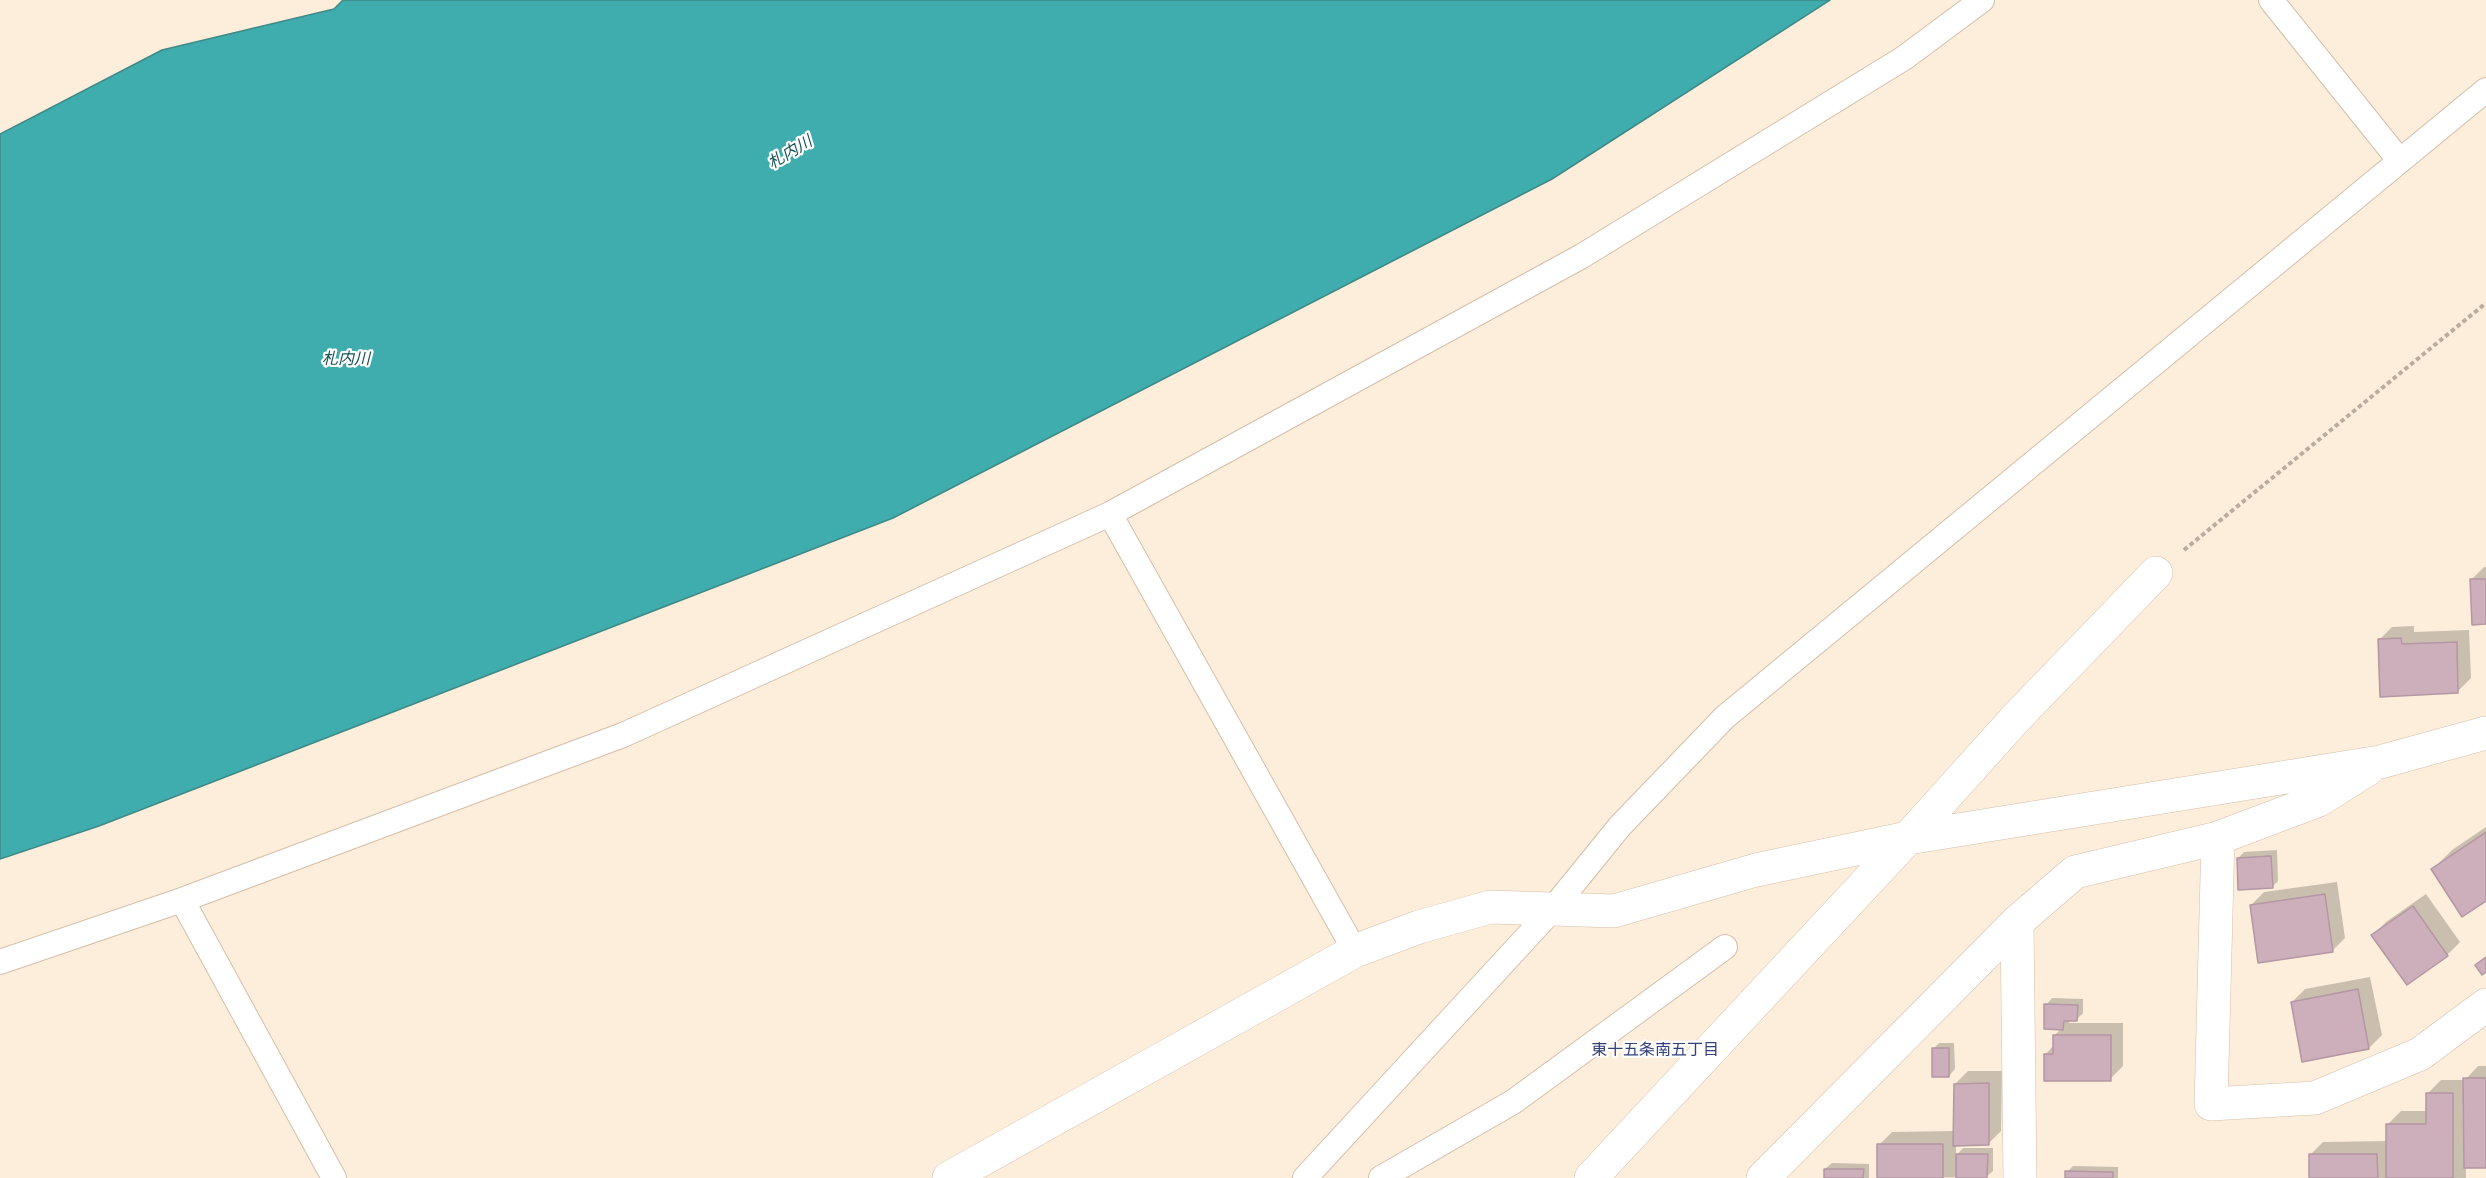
<!DOCTYPE html>
<html>
<head>
<meta charset="utf-8">
<style>
	body { margin:0 }
	canvas { display:block; background:#fdeddb }
</style>
</head>
<body>
<canvas width="2486" height="1178"></canvas>
<script>
const g = document.querySelector('canvas').getContext('2d');
g.lineJoin = 'round';
function fill(path, color) { g.fillStyle = color; g.fill(path, 'evenodd'); }
const shape = rows => new Path2D(rows.map(r => 'M' + r).join(''));
function strokePath(path, color, width, dash) { g.strokeStyle = color; g.lineWidth = width; g.lineCap = dash ? 'butt' : 'round'; g.setLineDash(dash || []); g.stroke(path); }
function drawText(font, color, halo, rows, align = 'center') {
  g.font = font + ' Overpass,"Noto Sans JP",sans-serif'; g.lineWidth = 4.5; g.setLineDash([]); g.textBaseline = 'middle'; g.strokeStyle = halo; g.fillStyle = color; for (const [text, x, y, turn = 0] of rows) {
    g.save(); g.translate(x, y); g.rotate((+turn || 0) * Math.PI / 180); g.textAlign = isNaN(turn) ? turn : align; if (halo) g.strokeText(text, 0, 0); g.fillText(text, 0, 0); g.restore();
  }
}
const water = shape([
	[343,0,1830,0,1552,179,893,518,99,826,0,859,0,134,162,50,334,9,343,0]
]);
fill(water, '#3fadad');
strokePath(water, '#3f8a87', 1.5);
fill(shape([
	[2484,567,2486,567,2486,623,2471,580],
	[2414,626,2414,632,2469,630,2471,678,2458,691,2379,640,2392,627],
	[2486,827,2486,899,2433,869,2452,850],
	[2277,850,2278,881,2272,887,2238,858,2244,852],
	[2337,882,2345,938,2332,951,2251,905,2264,892],
	[2426,894,2460,942,2447,955,2407,983,2373,935,2386,922],
	[2370,977,2382,1035,2369,1048,2292,1002,2305,989],
	[2052,998,2083,999,2083,1013,2077,1019,2069,1019,2069,1023,2123,1023,2123,1066,2110,1079,2045,1055,2054,1045,2054,1036,2062,1028,2046,1005],
	[1939,1043,1954,1043,1955,1069,1949,1076,1933,1049],
	[2478,1066,2486,1066,2486,1166,2466,1166,2466,1178,2311,1178,2310,1155,2323,1142,2388,1141,2388,1124,2401,1111,2428,1111,2428,1093,2441,1080,2465,1080],
	[1968,1071,2002,1071,2001,1131,1988,1144,1956,1144,1956,1156,1963,1148,1993,1148,1993,1171,1986,1177,1879,1178,1879,1145,1892,1132,1955,1131,1955,1084],
	[1832,1163,1869,1164,1869,1178,1825,1178,1825,1169],
	[2073,1166,2118,1167,2118,1178,2067,1178,2067,1172]
]), '#0003');
const building = shape([
	[2470,579,2486,579,2486,624,2472,625,2470,579],
	[2401,638,2402,644,2457,642,2458,693,2380,697,2378,639,2401,638],
	[2486,832,2486,901,2462,917,2431,869,2486,832],
	[2271,856,2273,888,2238,890,2237,858,2271,856],
	[2325,894,2333,952,2258,963,2250,905,2325,894],
	[2413,906,2448,956,2407,985,2371,935,2413,906],
	[2486,957,2486,972,2482,975,2475,965,2486,957],
	[2358,989,2369,1049,2302,1062,2291,1002,2358,989],
	[2044,1004,2078,1005,2077,1021,2064,1021,2063,1030,2044,1029,2044,1004],
	[2053,1035,2111,1035,2111,1081,2044,1081,2044,1054,2053,1054,2053,1035],
	[1932,1048,1949,1048,1949,1077,1932,1077,1932,1048],
	[2463,1078,2486,1078,2486,1168,2464,1168,2463,1078],
	[1989,1083,1989,1145,1953,1146,1954,1084,1989,1083],
	[2426,1093,2453,1093,2453,1178,2386,1178,2386,1124,2426,1124,2426,1093],
	[1877,1144,1943,1144,1943,1178,1877,1178,1877,1144],
	[1956,1154,1988,1154,1987,1178,1956,1178,1956,1154],
	[2309,1154,2377,1154,2378,1178,2309,1178,2309,1154],
	[1824,1169,1864,1169,1863,1178,1824,1178,1824,1169],
	[2065,1171,2113,1172,2113,1178,2065,1178,2065,1171]
]);
fill(building, '#cdafbb');
strokePath(building, '#b397a3', 1.5);
const service = shape([
	[2271,0,2400,161],
	[1110,514,1355,951],
	[182,900,334,1178],
	[0,962,182,900,623,735,1110,514,1582,256,1904,58,1982,0],
	[1305,1178,1551,911,1620,826,1725,717,2486,90],
	[1381,1178,1513,1102,1725,947]
]);
const minor = shape([
	[2218,838,2211,1104,2315,1098,2420,1054,2486,1005],
	[949,1178,1355,951,1419,927,1490,907,1614,911,1756,870,1908,838,2380,762,2486,733],
	[1591,1178,1908,838,2016,718,2156,573],
	[1763,1178,2017,922],
	[2020,1178,2017,922,2075,872,2218,838,2319,800,2368,769]
]);
strokePath(service, '#d3bfa9', 26);
strokePath(minor, '#d3bfa9', 34);
strokePath(shape([
	[2184,550,2486,303]
]), '#baac9e', 4, [4.5, 3]);
strokePath(service, '#fff', 24);
strokePath(minor, '#fff', 33);
drawText('italic 16px', '#145253', '#fff', [
	["札内川",791,154,-31],
	["札内川",346,361]
]);
drawText('16px', '#34417b', '#fff', [
	["東十五条南五丁目",1655,1052]
]);
</script>
</body>
</html>
